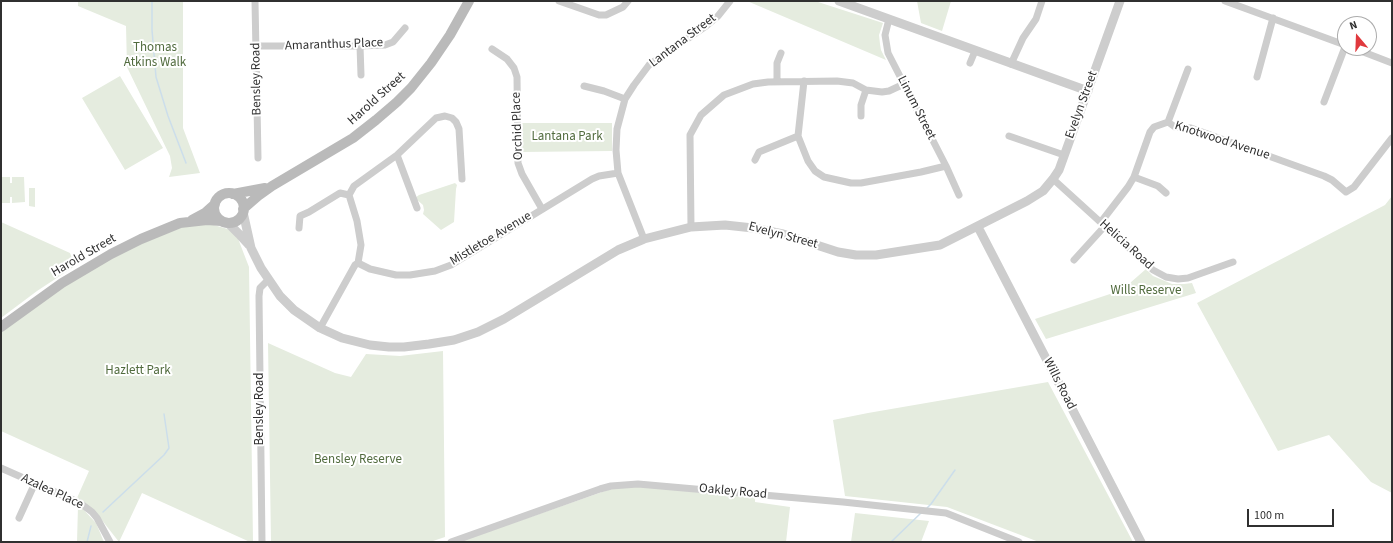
<!DOCTYPE html>
<html>
<head>
<meta charset="utf-8">
<style>
	body { margin:0 }
	#map { position:relative; width:1393px; height:543px; overflow:hidden; background:#fff; font-family:"Source Sans 3",sans-serif }
	canvas { display:block }
	.frame { position:absolute; inset:0; border:2px solid #303030; pointer-events:none }
	.north { position:absolute; left:1337px; top:16px; width:40px; height:40px; box-sizing:border-box; background:#fff; border:1px solid #acacac; border-radius:50%; rotate:341deg; font-size:11px; font-weight:700; line-height:16px; text-align:center; color:#303030 }
	.north::after { content:''; display:block; margin:auto; width:14px; height:18px; background:#e0393e; clip-path:polygon(50% 0,100% 100%,50% 72%,0 100%) }
	.scale { position:absolute; left:1247px; top:509px; width:87px; height:18px; box-sizing:border-box; border:2px solid #303030; border-top:0; padding-left:5px; font-size:12px; line-height:14px; white-space:nowrap; color:#303030; -webkit-text-stroke:3px #fff; paint-order:stroke }
</style>
</head>
<body>
<div id="map">
<canvas width="1393" height="543"></canvas>
<div class="frame"></div>
<div class="north">N</div>
<div class="scale">100 m</div>
</div>
<script>
const g = document.querySelector('canvas').getContext('2d');
g.lineJoin = 'round';
function fill(path, color) { g.fillStyle = color; g.fill(path, 'evenodd'); }
const shape = rows => new Path2D(rows.map(r => 'M' + r).join(''));
function strokePath(path, color, width, dash) { g.strokeStyle = color; g.lineWidth = width; g.lineCap = dash ? 'butt' : 'round'; g.setLineDash(dash || []); g.stroke(path); }
function drawText(font, color, halo, rows, align = 'center') {
  g.font = font + ' "Source Sans 3",sans-serif'; g.lineWidth = 4; g.setLineDash([]); g.textBaseline = 'middle'; g.strokeStyle = halo; g.fillStyle = color; for (const [text, x, y, turn = 0] of rows) {
    g.save(); g.translate(x, y); g.rotate((+turn || 0) * Math.PI / 180); g.textAlign = isNaN(turn) ? turn : align; if (halo) g.strokeText(text, 0, 0); g.fillText(text, 0, 0); g.restore();
  }
}
fill(shape([
	[78,1,183,1,183,128,200,173,169,177,172,168,170,156,127,67,126,26,78,6],
	[747,1,815,1,883,23,879,35,880,44,881,50,886,60],
	[917,1,951,1,942,31,921,23],
	[120,76,163,148,125,170,82,98],
	[521,123,612,123,612,151,521,152],
	[1,177,10,177,10,183,12,183,12,177,24,177,25,202,12,203,12,197,10,197,10,203,1,203],
	[455,183,457,185,456,189,454,222,441,230,423,214,424,210,423,205,415,198,419,195],
	[29,188,35,188,35,207,29,206],
	[1392,196,1392,493,1371,482,1329,435,1278,451,1197,303,1385,205],
	[1,222,70,253,75,266,37,291,1,318],
	[207,223,231,230,237,236,249,267,253,542,250,542,142,493,119,542,94,510,77,498,89,471,1,431,1,332,27,310,78,276,138,245,175,228],
	[1146,269,1153,276,1172,284,1184,284,1192,283,1196,293,1046,339,1035,319,1122,290],
	[268,343,335,373,351,377,366,354,400,356,443,351,445,537,430,542,271,542],
	[1048,382,1133,542,1039,542,947,507,845,496,833,420,868,413],
	[618,487,644,487,755,498,755,502,790,507,786,542,459,542,602,492],
	[78,506,83,509,96,523,104,542,77,542],
	[855,513,929,521,921,542,851,542]
]), '#e5ecdf');
strokePath(shape([
	[152,1,152,30,156,77,168,116,186,163],
	[926,509,931,504,955,470],
	[103,512,164,455,169,448,164,414],
	[87,542,91,526],
	[891,542,922,512]
]), '#ccdeeb', 1.5);
strokePath(shape([
	[255,1,258,158],
	[559,1,599,15,606,15,623,7,628,1],
	[1225,1,1345,45],
	[889,19,885,35,888,53,946,166,959,195],
	[256,46,360,46,385,45,393,42,405,28],
	[360,46,361,75],
	[1353,48,1392,63],
	[492,49,507,59,514,68,517,77,518,163,522,174,542,209],
	[970,63,975,51],
	[1011,64,1023,38,1036,19,1042,1],
	[1257,77,1273,18],
	[804,81,798,136,808,161,815,171,824,177,851,183,861,183,921,172,946,166],
	[777,82,777,63,781,53],
	[584,86,604,91,625,99],
	[1324,102,1345,47],
	[861,116,861,105,866,90],
	[1168,122,1175,127,1191,128,1324,176,1332,180,1346,192,1354,187,1392,138],
	[1168,122,1188,69],
	[1009,136,1064,155],
	[397,155,417,208],
	[755,160,759,152,798,136],
	[1134,177,1158,186,1166,193],
	[1053,179,1153,270,1166,277,1178,279,1188,278,1233,262],
	[349,195,354,186,397,155,436,118,445,116,452,118,456,122,459,129,462,179],
	[1101,222,1128,187,1134,177,1150,132,1154,127,1168,122],
	[691,227,690,135,701,115,724,95,753,84,768,82,837,81,853,83,866,90,882,92,889,91,904,84],
	[299,228,300,216,309,212,340,193,349,195],
	[644,239,618,173,616,150,617,129,625,99,634,85,649,65,706,26,718,16,730,1],
	[1074,260,1104,227],
	[358,263,370,269,396,275,410,275,435,271,451,265,592,179,599,176,618,173],
	[320,328,355,265,358,263,361,245,357,221,349,195],
	[1,468,80,503,92,512,97,518,110,542],
	[19,518,35,483],
	[262,542,259,296,260,288,268,280],
	[451,542,600,489,611,486,638,484,843,502,946,513,1019,542]
]), '#cdcdcd', 7);
strokePath(shape([
	[839,1,1088,91],
	[243,212,251,248,261,268,280,296,294,310,320,328,342,338,370,345,389,347,404,347,429,344,454,340,478,332,504,319,618,250,644,239,691,227,725,225,753,228,783,234,838,252,856,255,876,255,940,245,1027,201,1043,191,1053,179,1059,170,1120,1],
	[228,223,239,234,249,245],
	[978,227,1141,542]
]), '#cdcdcd', 9);
strokePath(shape([
	'214 208a15 15 0 1 1 30 0a15 15 0 1 1-30 0Z',
	[233,194,265,188],
	[243,209,258,196,272,186,353,138,376,120,397,102,411,88,431,63,450,35,469,1],
	[192,220,205,213,215,204],
	[1,327,62,283,111,254,141,239,180,223,207,220,221,221]
]), '#bababa', 10);
drawText('13px', '#303030', '#fff', [
	["Lantana Street",683,41,-37],
	["Amaranthus Place",334,45,-2],
	["Bensley Road",257,79,-91],
	["Harold Street",377,99,-42],
	["Evelyn Street",1082,105,-70],
	["Linum Street",916,108,63],
	["Orchid Place",518,126,-92],
	["Knotwood Avenue",1222,141,18],
	["Evelyn Street",783,236,15],
	["Mistletoe Avenue",491,239,-31],
	["Helicia Road",1126,245,42],
	["Harold Street",84,256,-30],
	["Wills Road",1059,384,63],
	["Bensley Road",260,409,-90],
	["Azalea Place",52,492,25],
	["Oakley Road",733,492,5]
]);
drawText('13px', '#516b3e', '#fff', [
	["Thomas",155,48],
	["Atkins Walk",155,63],
	["Lantana Park",567,137],
	["Wills Reserve",1146,291],
	["Hazlett Park",138,371],
	["Bensley Reserve",358,460]
]);
</script>
</body>
</html>
